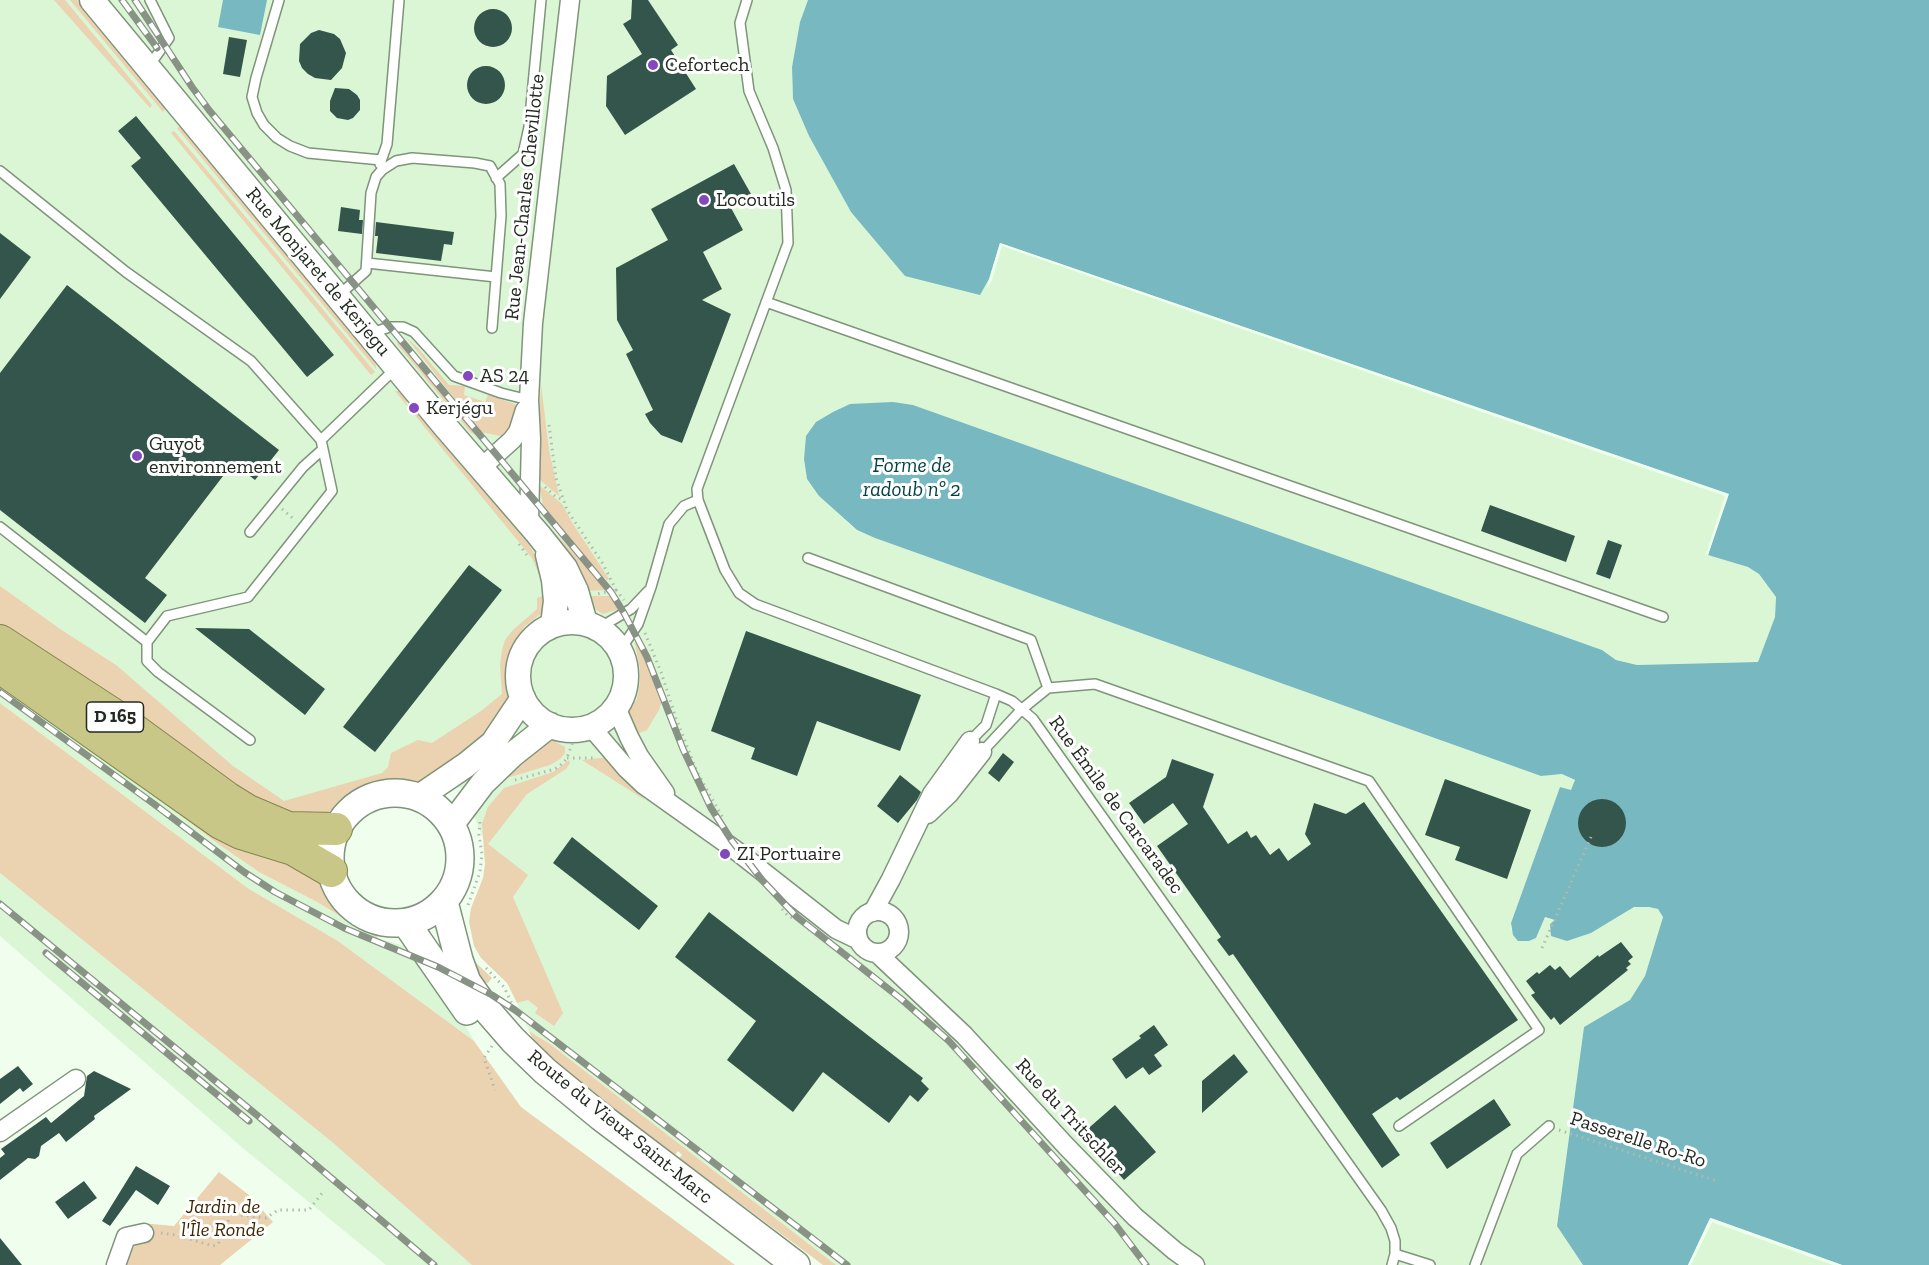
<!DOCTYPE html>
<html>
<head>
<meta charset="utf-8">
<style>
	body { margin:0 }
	canvas { display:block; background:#f0feee }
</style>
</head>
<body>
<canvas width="1929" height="1265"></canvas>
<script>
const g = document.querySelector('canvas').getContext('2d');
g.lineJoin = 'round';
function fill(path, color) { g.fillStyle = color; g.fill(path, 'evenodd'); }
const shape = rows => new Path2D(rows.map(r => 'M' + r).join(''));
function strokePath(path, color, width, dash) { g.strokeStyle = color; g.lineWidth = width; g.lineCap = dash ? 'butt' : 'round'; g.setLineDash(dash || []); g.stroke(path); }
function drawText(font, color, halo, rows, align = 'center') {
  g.font = font + ' "Zilla Slab",serif'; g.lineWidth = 6; g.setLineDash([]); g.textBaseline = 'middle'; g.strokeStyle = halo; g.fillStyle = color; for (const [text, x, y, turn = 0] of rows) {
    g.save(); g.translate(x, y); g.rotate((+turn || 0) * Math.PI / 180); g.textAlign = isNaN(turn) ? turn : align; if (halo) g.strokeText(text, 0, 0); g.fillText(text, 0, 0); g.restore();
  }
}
fill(shape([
	[0,0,808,0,800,22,792,67,793,99,809,136,851,212,989,279,1000,243,1729,494,1709,555,1748,567,1759,574,1776,597,1775,617,1758,662,1637,665,1616,660,1602,650,913,405,850,404,804,459,807,479,819,496,856,530,875,538,1541,776,1562,774,1575,781,1571,790,1560,787,1511,923,1511,929,1529,941,1536,938,1545,917,1591,933,1634,907,1649,907,1658,909,1663,916,1645,976,1630,1000,1584,1027,1557,1226,1583,1265,836,1265,550,1044,529,1031,517,1003,528,1000,559,1019,462,788,379,775,280,803,0,617],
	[0,683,115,766,221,846,259,872,317,902,377,938,418,950,458,1013,474,1041,338,941,249,889,0,703],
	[0,873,332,1142,472,1265,386,1265,244,1149,0,936],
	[1710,1218,1842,1265,1688,1265]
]), '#daf6d5');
fill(shape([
	[54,0,65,0,152,105,150,108],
	[70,0,77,0,166,108,163,112],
	[181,126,375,358,376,369,177,128],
	[174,131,375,372,371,375,171,133],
	[406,337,418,348,449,385,465,386,464,395,485,402,488,395,515,404,519,410,518,419,505,437,481,432],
	[398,341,477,436,470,432,397,344],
	[541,384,549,450,559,496,539,479,537,463],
	[395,391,400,391,409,399,406,403,413,411,416,409,443,440,528,543,539,562,546,583,540,577,532,558],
	[539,485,562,504,573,524,609,579,607,580,598,572,543,505],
	[552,530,589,569,606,590,585,591],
	[0,586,60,629,116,665,233,766,284,801,382,773,388,767,391,753,418,740,432,743,481,711,502,694,500,665,502,650,505,640,513,630,537,609,537,598,545,595,546,610,525,626,513,644,506,666,505,680,509,698,507,705,479,744,423,782,392,779,360,787,327,813,320,816,277,814,0,628],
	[586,596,611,596,619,609,603,614,592,607],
	[637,639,662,700,659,710,647,730,634,735,627,715,637,699,640,682,640,669,635,644],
	[0,703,249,889,338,941,474,1041,521,1107,735,1265,472,1265,332,1142,0,873],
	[554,741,565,747,565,753,560,759,550,765,507,778,504,776,545,742],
	[609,757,629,783,645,800,582,760],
	[569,760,570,763,566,769,527,794,488,844,528,875,513,897,563,1013,554,1026,535,1013,538,1008,528,1000,517,1003,507,983,481,958,474,946,469,922,471,908,483,878,485,864,482,824,488,807,504,788,553,772],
	[115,766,321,882,325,892,341,912,352,921,379,932,377,938,317,902,259,872,221,846],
	[466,947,473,960,492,978,488,983,477,982],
	[529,1031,550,1044,836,1265,823,1265,679,1158,682,1155,678,1151,675,1155,622,1116,549,1057,532,1038],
	[219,1172,249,1195,273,1222,220,1265,124,1265,128,1254,140,1240,141,1223,174,1226]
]), '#ebd2b0');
fill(shape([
	[223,0,267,0,260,35,218,27],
	[808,0,1929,0,1929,1265,1842,1265,1711,1218,1688,1265,1583,1265,1557,1226,1584,1027,1630,1000,1645,976,1663,917,1658,909,1649,907,1634,907,1591,933,1567,941,1551,936,1550,924,1555,920,1545,917,1536,938,1529,941,1518,941,1513,935,1511,923,1560,787,1571,790,1575,780,1562,774,1541,776,875,538,857,530,819,496,807,479,804,459,806,436,816,422,833,412,850,404,893,402,913,405,1602,650,1616,660,1637,665,1758,662,1775,617,1776,597,1759,574,1748,567,1708,555,1728,494,1000,243,989,279,980,295,905,276,851,212,809,136,793,99,792,67,800,22]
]), '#77b8c1');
fill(shape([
	[1000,243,1729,494,1708,555,1706,554,1725,496,1002,246,992,280,986,290],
	[1710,1218,1842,1265,1833,1265,1712,1222,1691,1265,1688,1265]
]), '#f0feee');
fill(shape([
	[632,0,648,0,678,45,671,50,696,89,625,135,606,106,607,76,642,54,623,24,631,19],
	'474 28a19 19 0 1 1 38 0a19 19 0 1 1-38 0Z',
	[319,30,334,34,340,39,346,53,342,68,331,80,315,78,308,74,302,68,299,61,300,44,311,33],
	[229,37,247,40,240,77,223,74],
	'467 85a19 19 0 1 1 38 0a19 19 0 1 1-38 0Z',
	[335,88,349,89,357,95,360,100,360,110,353,118,348,120,337,118,330,111,330,101],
	[136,116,334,355,307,377,131,166,141,158,118,131],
	[734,164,751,194,730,206,743,230,703,252,722,289,702,300,731,314,682,443,661,435,650,423,645,414,653,410,626,354,633,350,617,320,616,268,668,240,651,209],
	[341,207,360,210,359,220,363,220,362,234,338,231],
	[376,222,454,232,452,245,444,244,441,261,376,253,378,236,375,236],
	[0,233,31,257,0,299],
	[67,285,279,450,255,480,233,463,145,578,167,595,145,623,0,510,0,373],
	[1490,505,1575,536,1566,562,1481,531],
	[1608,540,1622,545,1610,579,1596,574],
	[469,565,502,590,375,752,343,727],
	[195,628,249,629,325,689,305,715],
	[746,631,921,695,900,751,817,721,797,776,751,759,755,748,711,731],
	[1003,753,1014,762,999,782,988,773],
	[1172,759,1214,774,1203,807,1228,844,1247,831,1251,838,1256,835,1270,855,1279,848,1288,861,1311,844,1305,834,1314,803,1346,814,1364,802,1518,1020,1400,1100,1397,1097,1372,1114,1400,1155,1382,1168,1233,954,1229,956,1217,940,1221,937,1157,846,1188,824,1173,803,1144,824,1129,803,1166,777],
	[900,775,921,792,917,800,898,823,877,806],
	[1445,779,1531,810,1507,879,1455,860,1460,847,1425,835],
	'1578 823a24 24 0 1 1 48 0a24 24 0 1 1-48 0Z',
	[572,837,658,906,639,930,553,863],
	[709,912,923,1078,921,1081,929,1089,918,1102,910,1095,889,1123,823,1072,793,1112,727,1060,756,1021,675,957],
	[1621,942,1633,957,1628,961,1631,964,1626,968,1628,970,1560,1025,1554,1017,1551,1020,1531,995,1535,993,1526,981,1537,972,1539,974,1550,965,1555,970,1560,966,1570,978,1598,955,1599,957],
	[1154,1025,1168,1045,1154,1055,1162,1066,1149,1075,1143,1067,1126,1079,1112,1059,1141,1038,1139,1036],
	[1234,1054,1248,1072,1202,1113,1202,1081],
	[18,1066,33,1084,23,1092,20,1088,0,1104,0,1079],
	[94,1071,131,1089,94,1116,95,1119,66,1142,59,1133,41,1146,39,1156,35,1159,28,1158,0,1180,0,1158,5,1154,1,1149,46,1117,51,1123,84,1096,87,1076],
	[1494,1099,1511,1125,1447,1169,1430,1143],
	[1115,1105,1156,1152,1124,1180,1083,1133],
	[136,1166,170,1186,158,1205,136,1190,110,1226,102,1221],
	[84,1181,97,1198,68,1219,55,1202],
	[0,1238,22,1265,0,1265]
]), '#34554b');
const service = shape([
	[279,0,256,78,252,97,257,113,264,125,277,138,290,146,308,153,381,160],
	[747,0,740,23,749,91,773,148,786,190,788,243,697,489,698,500,725,570,739,593,755,604,996,694,1012,701,1033,719,1381,1210,1391,1228,1395,1241,1395,1254,1392,1265],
	[149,66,169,38,150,0],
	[380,164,387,144,399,0],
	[0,171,126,272,251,361,321,440,332,491,248,597,167,616,147,642,147,661,158,672,250,740],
	[496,178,523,154,529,127,541,0],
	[367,263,496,277],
	[338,296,366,271,371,193,376,177,382,170,396,161,412,158,475,163,490,166,500,184,501,216,492,328],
	[766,302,1663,617],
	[371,333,390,327,403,327,414,332,454,376,501,393,529,400],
	[321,440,395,369],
	[0,527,147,642],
	[250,532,303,467,323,449],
	[808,558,1031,640,1048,688],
	[599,628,631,609,648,591],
	[620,650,638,624,651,587,669,524,684,506,698,500],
	[970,741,986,725,996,694],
	[982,752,1022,709,1048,688,1095,684,1369,781,1539,1030,1399,1126],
	[1395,1254,1430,1265],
	[1475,1265,1517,1154,1549,1126]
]);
const minor = shape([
	[482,467,512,440,518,432,525,410],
	[529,523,531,439,529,400,533,323,570,0],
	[616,707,629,737,639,756,665,793],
	[591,727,626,768,644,785,734,849,836,929,857,939],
	[928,814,949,794,982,752],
	'857 932a21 21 0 1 1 42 0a21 21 0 1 1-42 0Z',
	[873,912,891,879,932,794,970,741],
	[878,954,964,1035,1066,1146,1135,1217,1175,1251,1195,1265],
	[0,1132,76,1079],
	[116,1265,126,1237,144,1233]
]);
const tertiary = shape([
	[92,0,444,425,538,534,565,568,576,591,585,623],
	[548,555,554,580,556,601,553,625],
	'518 676a54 54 0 1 1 108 0a54 54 0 1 1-108 0Z',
	[419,797,466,765,493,743,523,698],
	[452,824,483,783,512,755,550,725]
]);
const secondary = shape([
	'330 858a65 65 0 1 1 130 0a65 65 0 1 1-130 0Z',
	[444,902,459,960,467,982,486,1009,513,1040,545,1071,601,1117,796,1265],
	[406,923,467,1011]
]);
const trunk = shape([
	[0,641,112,714,227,798,248,811,288,828,336,829],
	[0,667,221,823,241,833,293,849,331,871]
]);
strokePath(service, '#7f947b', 12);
strokePath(minor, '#7f947b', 21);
strokePath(tertiary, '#7f947b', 27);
strokePath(secondary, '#7f947b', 30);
strokePath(trunk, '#858750', 34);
strokePath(shape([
	[549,425,556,478,567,510,603,564,616,590,597,594],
	[545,487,555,496,563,500],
	[282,509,295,520],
	[519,544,529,558],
	[616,590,624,600],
	[645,633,661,672,676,718,697,772,724,820],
	[567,758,595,758],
	[515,780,555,769,563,763,567,758,572,744,571,730],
	[468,905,480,872,482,854,479,835,480,821],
	[782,909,788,916,793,918],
	[1542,948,1591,837],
	[486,968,504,987,513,1006],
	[492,1046,484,1058,495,1090],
	[1559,1130,1717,1181],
	[161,1233,176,1235,213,1246,218,1244,223,1236,231,1214,266,1218,278,1210,309,1210,323,1192]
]), '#afbbad', 3, [1.5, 4.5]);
strokePath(service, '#fff', 9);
strokePath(minor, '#fff', 18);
strokePath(tertiary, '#fff', 24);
strokePath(secondary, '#fff', 27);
strokePath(trunk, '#c8c787', 32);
const rail = shape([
	[122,0,157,48],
	[135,0,192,87,209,110,611,592,624,613,647,657,683,749,711,808,732,841,762,880,797,917,900,998,948,1040,1115,1224,1146,1265],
	[0,692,154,804,244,872,275,892,344,928,438,967,492,995,515,1010,847,1265],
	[0,904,258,1116,434,1265],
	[46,953,249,1121]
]);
strokePath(rail, '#889386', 7);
strokePath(rail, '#fff', 4.5, [14]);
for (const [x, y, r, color] of [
	[653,65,6,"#8348be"],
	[704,200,6,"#8348be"],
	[468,376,6,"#8348be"],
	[414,408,6,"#8348be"],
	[137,456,6,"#8348be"],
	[725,854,6,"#8348be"]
]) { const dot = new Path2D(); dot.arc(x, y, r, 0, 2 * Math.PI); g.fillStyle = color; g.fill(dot); strokePath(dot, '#fff', 2); }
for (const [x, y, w] of [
	[115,717,57]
]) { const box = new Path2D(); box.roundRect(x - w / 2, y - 15, w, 30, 4.5); g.fillStyle = '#fff'; g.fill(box); strokePath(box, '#232b21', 1.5); }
drawText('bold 18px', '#232b21', null, [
	["D 165",115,717]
]);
drawText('20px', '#232b21', '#fff', [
	["Cefortech",665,65],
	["Locoutils",716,200],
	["AS 24",480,376],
	["Kerjégu",426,408],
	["Guyot",149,444],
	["environnement",149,467],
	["ZI Portuaire",737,854]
], 'left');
drawText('20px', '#232b21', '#fff', [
	["Rue Jean-Charles Chevillotte",525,197,-84],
	["Rue Monjaret de Kerjegu",318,272,50],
	["Rue Émile de Carcaradec",1116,805,54],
	["Rue du Tritschler",1070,1117,47],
	["Route du Vieux Saint-Marc",620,1127,39],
	["Passerelle Ro-Ro",1638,1140,18]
]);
drawText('italic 20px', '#3d2703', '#fff', [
	["Jardin de",223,1207],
	["l'Île Ronde",223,1230]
]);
drawText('italic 21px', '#003f45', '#fff', [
	["Forme de",912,466],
	["radoub nº 2",912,490]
]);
</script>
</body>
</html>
